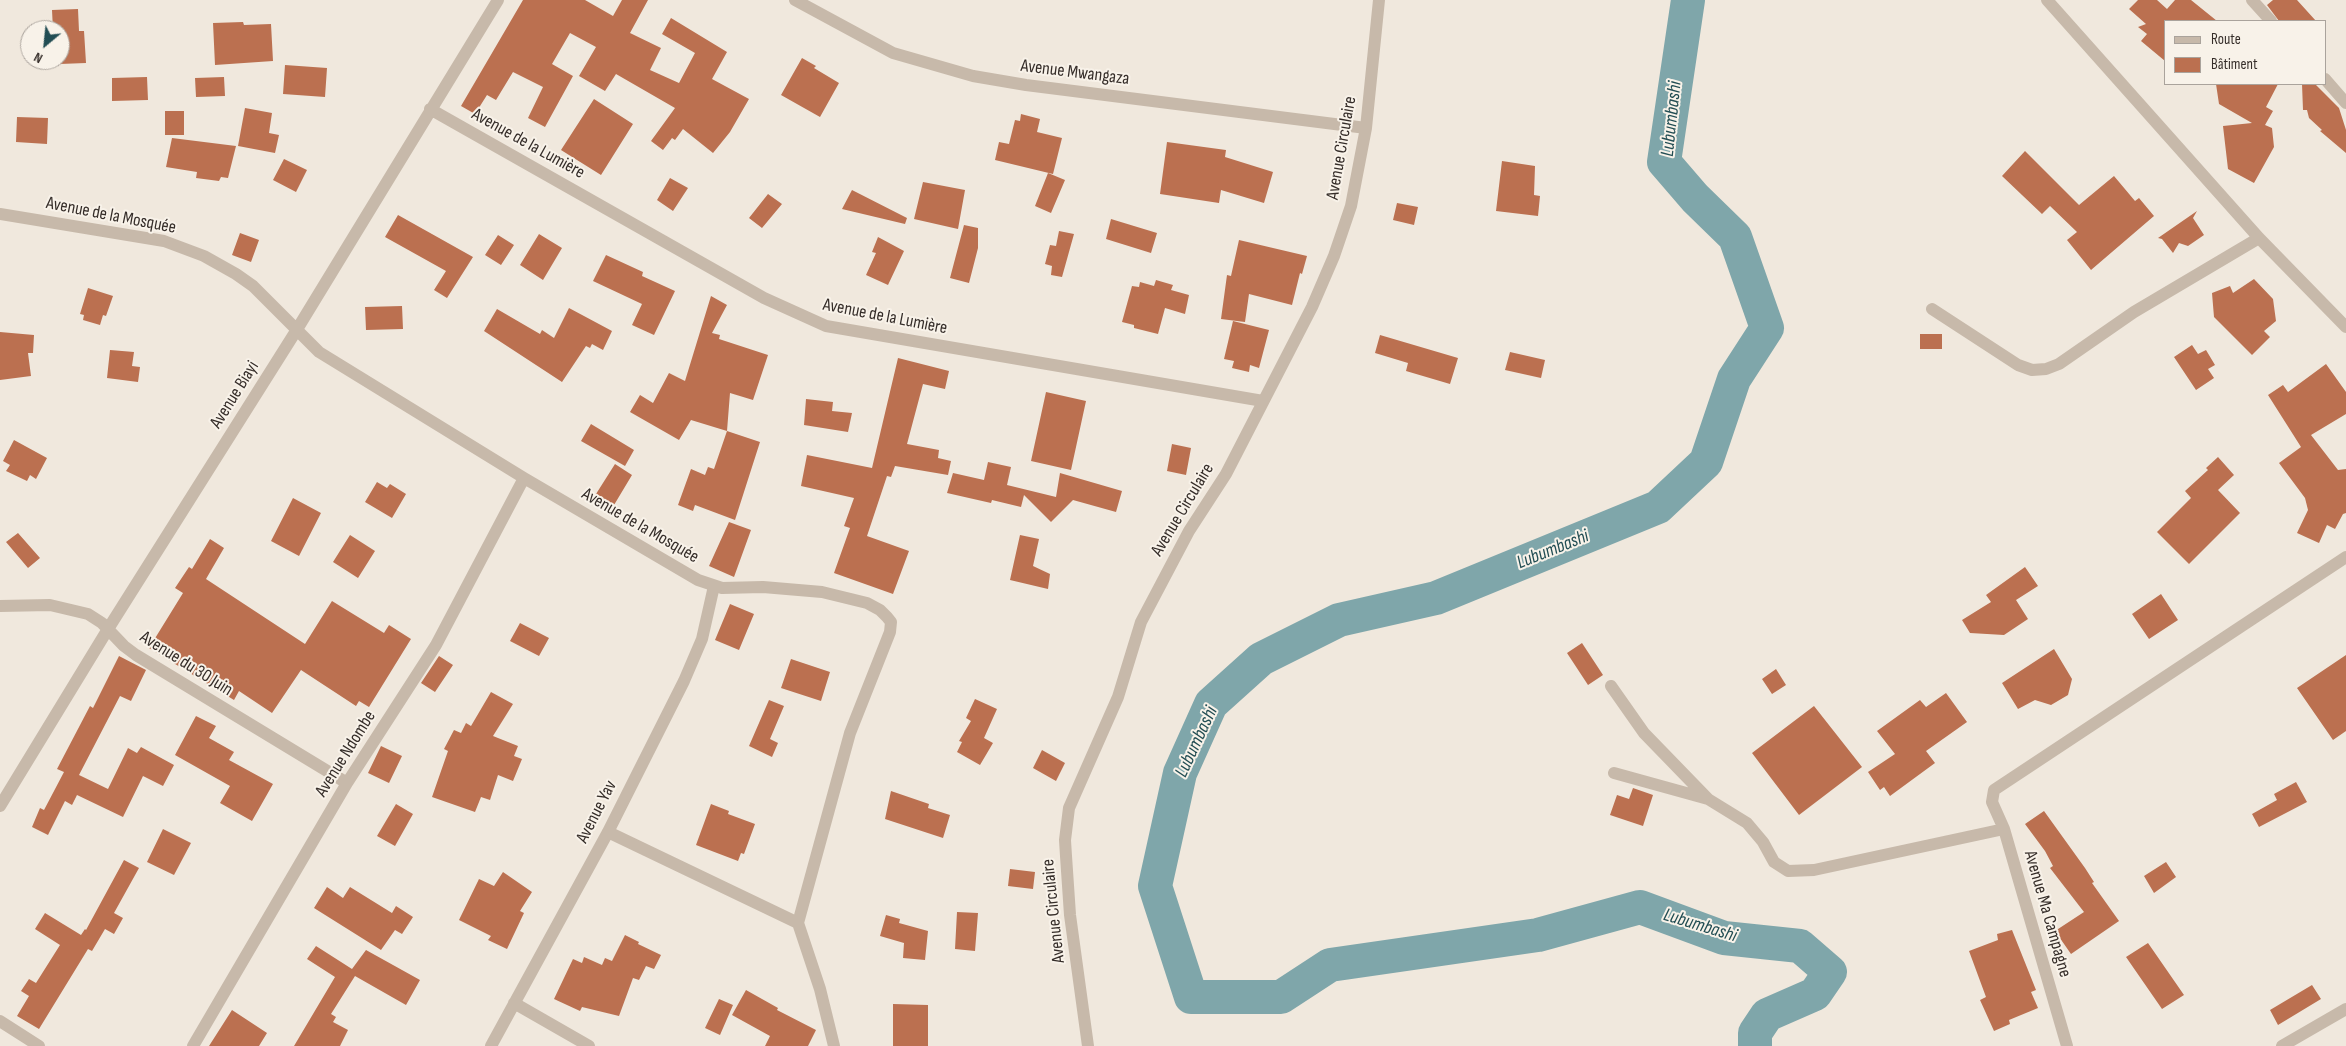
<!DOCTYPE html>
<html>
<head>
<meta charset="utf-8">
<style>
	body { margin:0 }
	#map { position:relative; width:2346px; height:1046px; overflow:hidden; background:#f0e8dd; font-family:"Sofia Sans Condensed",sans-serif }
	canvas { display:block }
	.legend { position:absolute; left:2164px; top:20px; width:162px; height:65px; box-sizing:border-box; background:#f8f2e9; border:1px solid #aaa39c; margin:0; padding:6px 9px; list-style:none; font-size:15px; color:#352d29 }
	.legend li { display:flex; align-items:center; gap:10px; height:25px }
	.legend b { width:25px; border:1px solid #aaa39c }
	.north { position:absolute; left:20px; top:20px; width:50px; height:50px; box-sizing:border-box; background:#f8f2e9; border:1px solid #aaa39c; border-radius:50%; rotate:208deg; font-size:14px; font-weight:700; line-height:20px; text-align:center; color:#352d29 }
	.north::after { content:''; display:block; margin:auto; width:18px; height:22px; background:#224d53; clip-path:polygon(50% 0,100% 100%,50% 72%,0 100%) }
</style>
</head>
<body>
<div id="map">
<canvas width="2346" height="1046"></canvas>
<ul class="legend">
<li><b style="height:6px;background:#c7b9aa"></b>Route</li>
<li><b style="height:14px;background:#bb7050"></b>Bâtiment</li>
</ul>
<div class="north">N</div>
</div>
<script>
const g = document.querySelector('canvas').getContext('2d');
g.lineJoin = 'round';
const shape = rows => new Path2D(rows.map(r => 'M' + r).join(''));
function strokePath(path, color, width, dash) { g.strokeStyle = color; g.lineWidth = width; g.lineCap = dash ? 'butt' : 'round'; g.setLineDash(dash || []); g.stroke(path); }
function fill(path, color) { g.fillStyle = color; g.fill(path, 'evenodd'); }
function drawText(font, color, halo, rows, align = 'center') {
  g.font = font + ' "Sofia Sans Condensed",sans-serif'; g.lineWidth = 4; g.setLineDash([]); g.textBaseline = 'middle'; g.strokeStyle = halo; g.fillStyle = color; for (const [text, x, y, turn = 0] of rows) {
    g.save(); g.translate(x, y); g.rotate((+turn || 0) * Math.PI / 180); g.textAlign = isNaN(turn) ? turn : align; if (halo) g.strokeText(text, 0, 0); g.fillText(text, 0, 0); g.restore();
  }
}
strokePath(shape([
	[1688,0,1664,162,1695,198,1735,237,1767,328,1734,379,1706,462,1658,507,1436,598,1339,620,1261,659,1211,704,1180,773,1155,886,1191,997,1281,997,1330,965,1538,935,1640,907,1724,938,1800,946,1830,972,1815,994,1767,1015,1755,1033,1755,1046]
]), '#7fa6aa', 34);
fill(shape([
	[523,0,585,0,613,16,622,0,648,0,630,33,661,48,650,70,679,83,695,53,662,34,671,18,727,52,712,79,749,99,730,132,713,153,683,129,675,140,672,138,663,150,651,141,675,108,616,74,605,91,579,76,596,47,570,33,552,64,573,76,545,127,528,118,543,87,513,72,496,100,487,95,475,114,461,106],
	[2138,0,2157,0,2167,9,2175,0,2191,0,2217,21,2165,21,2165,61,2141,41,2147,34,2138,27,2146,24,2129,9],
	[2273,0,2297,0,2316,21,2279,21,2267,5],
	[78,9,79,31,84,31,86,63,60,64,60,30,53,30,52,10],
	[243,22,244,25,271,24,273,61,215,65,213,23],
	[802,58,816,66,814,68,839,83,820,117,781,95],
	[285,65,327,68,325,97,283,94],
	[147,77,148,100,112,101,112,78],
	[224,77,225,96,196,97,195,78],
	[2216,84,2278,84,2266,107,2273,111,2265,125,2272,128,2274,147,2254,183,2228,169,2223,126,2252,123,2219,104],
	[2302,84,2315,84,2339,108,2346,130,2346,153,2320,131,2322,130,2309,118,2307,110,2303,110],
	[594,99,633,124,601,175,561,150],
	[245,108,272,113,269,133,279,135,275,153,238,146],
	[165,111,184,111,184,135,165,135],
	[1021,114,1040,119,1037,132,1062,138,1053,174,995,160,999,142,1009,144,1015,120,1020,121],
	[17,117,48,118,47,144,16,142],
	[172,138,236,146,228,178,221,177,219,181,196,178,197,172,166,167],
	[1167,142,1226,150,1225,157,1273,172,1264,203,1221,190,1219,203,1160,194],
	[2025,151,2079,205,2114,176,2135,201,2139,198,2154,216,2091,270,2067,240,2077,232,2050,206,2042,214,2002,176],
	[284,159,307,170,296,192,273,180],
	[1502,161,1535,166,1534,195,1540,196,1538,216,1496,211],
	[1048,173,1065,180,1051,213,1035,206],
	[670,178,688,188,673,211,657,200],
	[923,182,965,190,958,229,914,219],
	[852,190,907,218,905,224,842,209],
	[768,194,782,204,762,228,749,218],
	[1397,203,1418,207,1414,225,1393,220],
	[2197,211,2193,218,2204,235,2188,246,2179,243,2173,253,2162,239,2158,238],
	[398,215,473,257,447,298,434,290,446,271,385,237],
	[1111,219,1157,233,1151,253,1106,239],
	[964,225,978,228,978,248,969,283,950,278],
	[1059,231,1074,234,1062,277,1051,275,1052,266,1045,264,1050,245,1056,246],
	[240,233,259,240,251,262,232,255],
	[539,234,562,248,543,280,520,265],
	[498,235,514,245,501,265,485,255],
	[878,237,904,251,888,285,866,275,876,253,872,252],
	[1239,240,1307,256,1302,274,1300,273,1292,305,1249,294,1245,322,1221,319,1227,275,1231,276],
	[606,255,643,272,642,276,675,291,654,335,632,325,642,304,593,281],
	[2254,279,2273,299,2276,321,2264,331,2270,337,2252,355,2214,317,2212,293,2230,286,2233,293],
	[1156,280,1173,285,1171,290,1189,295,1185,314,1165,308,1158,334,1134,328,1134,325,1122,322,1132,286,1139,287,1140,282,1154,286],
	[88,288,113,296,106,316,103,315,100,325,83,320,84,315,80,314],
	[711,296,727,305,712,333,720,335,719,339,768,355,753,400,730,393,727,431,691,420,679,440,630,412,640,395,653,403,669,373,685,381],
	[402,306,403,329,366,330,365,307],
	[569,308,612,331,603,350,592,344,590,348,586,346,562,382,484,331,497,309,540,334,542,330,554,338],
	[1233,321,1269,330,1259,368,1250,365,1249,372,1232,368,1234,361,1224,359],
	[0,332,34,335,33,353,28,353,31,376,0,380],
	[1920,334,1942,334,1942,349,1920,349],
	[1380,335,1458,358,1450,384,1406,371,1408,363,1375,353],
	[2192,345,2198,354,2206,350,2215,365,2208,369,2214,378,2196,390,2174,357],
	[110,350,134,352,132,366,140,367,138,382,107,378],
	[1510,352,1545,360,1541,378,1505,370],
	[898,358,949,371,945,389,923,384,907,444,939,450,938,458,951,461,948,475,895,466,891,477,887,476,867,536,909,551,893,594,834,573,850,528,844,526,854,498,801,486,807,455,872,468],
	[2326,364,2346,392,2346,414,2311,435,2338,470,2346,469,2346,513,2343,514,2335,529,2327,525,2319,543,2297,533,2308,510,2305,498,2279,463,2301,447,2268,395,2283,385,2288,392],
	[1046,392,1086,401,1071,470,1031,461],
	[806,399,833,402,832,411,852,413,848,432,804,425],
	[591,424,634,450,625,466,581,441],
	[727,431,760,442,735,520,695,505,693,511,678,505,691,469,705,475,708,467,714,469],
	[14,440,47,458,36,479,30,475,27,481,6,471,10,465,3,461],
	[1172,444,1191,448,1186,475,1167,471],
	[2218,457,2234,475,2218,490,2240,513,2189,564,2157,532,2191,498,2185,491,2208,470,2206,468],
	[988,462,1011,467,1007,485,1056,497,1060,473,1122,491,1116,512,1073,500,1051,522,1024,495,1021,507,992,500,991,503,947,493,953,473,984,480],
	[615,464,632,475,614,505,596,494],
	[377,482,387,488,390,484,406,494,392,518,365,502],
	[293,498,321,513,299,556,271,541],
	[729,522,751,530,734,577,709,566],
	[18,533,40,558,28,568,6,542],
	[350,535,375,551,358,578,333,562],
	[1020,535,1039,539,1033,566,1050,574,1048,589,1010,580],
	[210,539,224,548,206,579,305,644,332,601,384,633,389,625,411,639,369,707,359,701,356,706,301,670,272,713,239,691,234,700,149,648,183,593,175,588,189,567,192,569],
	[2025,567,2038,586,2016,600,2028,619,2004,635,1970,633,1962,620,1991,602,1986,595],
	[2161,594,2178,620,2149,639,2132,614],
	[730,604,754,614,739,650,715,640],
	[520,623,549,638,539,656,510,641],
	[1582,643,1603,675,1588,685,1567,653],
	[2054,649,2072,679,2068,695,2051,705,2035,700,2018,709,2002,683],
	[2346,655,2346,731,2333,740,2297,688],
	[119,656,146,670,131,701,120,696,79,775,108,789,128,748,137,753,141,747,174,765,163,786,143,776,123,817,77,795,72,805,65,801,48,835,32,827,40,808,44,810,64,772,57,769,90,706,93,708],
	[439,656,453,665,435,692,421,683],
	[791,659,830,672,821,701,781,688],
	[1776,669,1786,685,1772,694,1762,679],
	[491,692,513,704,493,736,518,746,514,756,522,759,513,781,498,775,490,800,481,797,475,812,432,797,448,751,444,749,454,730,461,733,466,723,471,726],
	[1946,693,1967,722,1926,751,1935,763,1890,796,1884,787,1880,790,1868,772,1895,754,1877,731,1920,700,1926,707],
	[975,699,997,709,984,738,993,743,980,765,957,752,962,742,959,741,971,721,966,718],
	[769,700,784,706,770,739,778,743,772,757,749,746],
	[1814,706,1862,767,1799,815,1752,753],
	[196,716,216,726,209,738,234,752,229,760,273,784,252,821,220,803,230,786,175,755],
	[381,746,402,756,389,783,368,773],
	[1042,750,1065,763,1056,781,1033,768],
	[2296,782,2307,802,2259,827,2252,814,2277,800,2274,794],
	[1633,788,1653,795,1643,826,1610,815,1617,795,1629,799],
	[891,791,929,804,928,808,950,815,943,838,885,819],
	[396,804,413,814,395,846,377,836],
	[711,804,729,811,728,814,755,824,744,854,741,853,738,861,696,845],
	[2044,811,2085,868,2094,882,2092,883,2119,921,2071,954,2055,931,2084,912,2050,868,2053,866,2045,851,2025,824],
	[163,829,191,843,174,875,147,862],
	[124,860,139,868,114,913,123,918,114,934,105,929,92,951,88,949,39,1029,17,1016,29,996,21,991,29,979,36,983,60,945,35,929,45,913,81,935,85,929,86,930],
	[2166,862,2176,877,2154,893,2144,876],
	[1010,869,1035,872,1033,889,1008,886],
	[503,872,532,892,520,911,524,913,507,949,488,940,491,936,459,920,479,879,494,886],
	[327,887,343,898,350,887,392,913,396,906,413,917,402,934,395,930,381,950,314,908],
	[957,912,978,913,975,951,955,949],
	[886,915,900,919,899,923,928,931,925,960,903,958,904,943,880,936],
	[2012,930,2036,990,2031,992,2038,1008,2009,1020,2010,1024,1994,1031,1980,1000,1986,997,1969,951,1998,940,1997,934],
	[625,935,639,942,638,944,661,955,654,969,646,966,639,980,633,978,619,1016,582,1007,580,1011,554,999,573,959,582,963,584,957,602,965,605,958,612,961],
	[2148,943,2184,995,2162,1009,2126,957],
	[316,946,352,969,366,950,420,980,406,1005,355,976,331,1014,336,1017,333,1022,348,1030,340,1046,294,1046,335,977,307,959],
	[2312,985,2321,999,2278,1025,2270,1010],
	[746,990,778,1008,777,1010,816,1030,808,1046,765,1046,770,1036,732,1015],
	[719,999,733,1005,720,1035,705,1028],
	[893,1004,928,1005,928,1046,893,1046],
	[232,1010,267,1033,259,1046,209,1046]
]), '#bb7050');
strokePath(shape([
	[795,0,893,53,973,76,1026,85,1366,128],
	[2047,0,2259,238,2346,327],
	[2252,0,2271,21],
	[2325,79,2346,103],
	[430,109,764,298,826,326,1263,401],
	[0,214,164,241,204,256,236,274,253,286,319,352,524,478,698,580,722,588,763,587,822,592,867,603,880,610,887,617,891,622,890,632,850,733,798,923,820,989,834,1046],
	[1932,309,2018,365,2032,370,2046,369,2059,364,2134,312,2259,238],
	[0,606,50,605,88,614,102,623,124,646,136,655,347,783],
	[1611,686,1644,733,1708,799,1747,823,1763,842,1774,862,1788,871,1814,870,2004,829],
	[1614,773,1708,799],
	[0,806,108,629,296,331,498,0],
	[608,832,798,923],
	[514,1003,589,1046],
	[0,1021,39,1046],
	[193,1046,347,783,436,645,524,478],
	[491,1046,608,832,684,681,702,639,714,586],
	[1088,1046,1070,915,1066,856,1065,840,1069,808,1118,697,1141,622,1189,531,1226,474,1312,307,1334,256,1351,206,1366,128,1379,0],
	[2067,1046,2004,829,1992,802,1994,790,2346,557],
	[2282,1046,2346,1009]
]), '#c7b9aa', 12);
drawText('18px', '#352d29', '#f8f2e9', [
	["Avenue Mwangaza",1075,73,7],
	["Avenue de la Lumière",528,144,29],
	["Avenue Circulaire",1342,148,-80],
	["Avenue de la Mosquée",111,216,11],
	["Avenue de la Lumière",885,317,11],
	["Avenue Biayi",235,395,-58],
	["Avenue Circulaire",1183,510,-59],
	["Avenue de la Mosquée",640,526,30],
	["Avenue du 30 Juin",186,664,32],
	["Avenue Ndombe",346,754,-58],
	["Avenue Yav",597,812,-63],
	["Avenue Circulaire",1054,911,-96],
	["Avenue Ma Campagne",2047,914,74]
]);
drawText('italic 19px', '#224d53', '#f8f2e9', [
	["Lubumbashi",1672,119,-84],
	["Lubumbashi",1553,550,-22],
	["Lubumbashi",1197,742,-65],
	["Lubumbashi",1700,926,17]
]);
</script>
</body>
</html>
